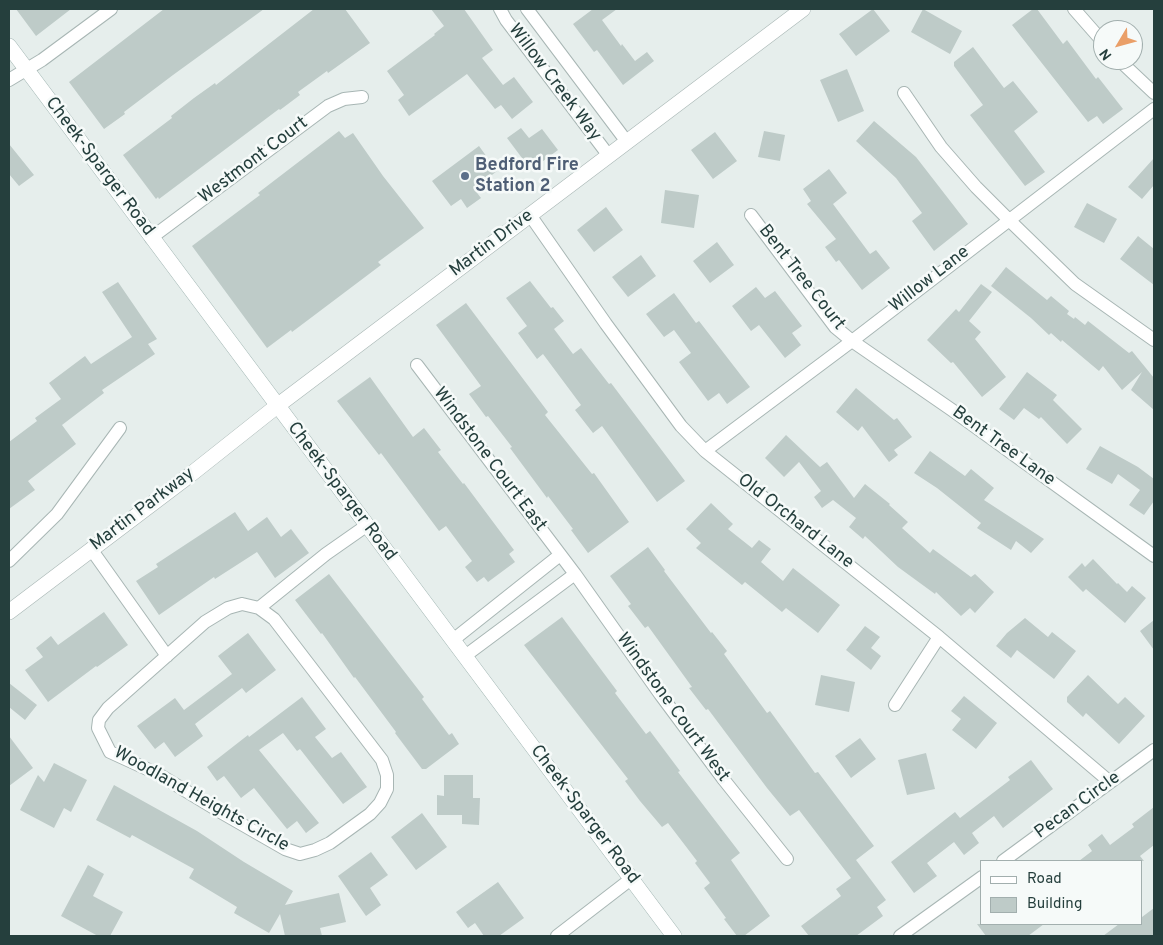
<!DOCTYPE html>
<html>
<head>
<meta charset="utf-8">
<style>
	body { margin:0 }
	#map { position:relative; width:1163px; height:945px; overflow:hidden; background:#e6eeec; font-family:Overpass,sans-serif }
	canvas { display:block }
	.frame { position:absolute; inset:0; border:10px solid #253f3d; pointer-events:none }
	.legend { position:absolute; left:980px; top:860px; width:162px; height:65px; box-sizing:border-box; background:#f6faf9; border:1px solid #a2afae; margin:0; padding:6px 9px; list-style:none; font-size:15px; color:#253f3d }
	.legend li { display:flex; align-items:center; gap:10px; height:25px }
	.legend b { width:25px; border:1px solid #a2afae }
	.north { position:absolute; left:1093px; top:20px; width:50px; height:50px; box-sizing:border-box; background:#f6faf9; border:1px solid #a2afae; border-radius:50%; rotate:233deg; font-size:14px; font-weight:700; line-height:20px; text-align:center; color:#253f3d }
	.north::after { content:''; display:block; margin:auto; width:18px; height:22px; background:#ea9f68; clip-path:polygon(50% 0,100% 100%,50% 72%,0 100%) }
</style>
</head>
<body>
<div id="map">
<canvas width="1163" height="945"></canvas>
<div class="frame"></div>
<ul class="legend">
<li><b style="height:6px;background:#fff"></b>Road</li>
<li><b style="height:14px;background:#becbc8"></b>Building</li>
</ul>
<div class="north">N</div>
</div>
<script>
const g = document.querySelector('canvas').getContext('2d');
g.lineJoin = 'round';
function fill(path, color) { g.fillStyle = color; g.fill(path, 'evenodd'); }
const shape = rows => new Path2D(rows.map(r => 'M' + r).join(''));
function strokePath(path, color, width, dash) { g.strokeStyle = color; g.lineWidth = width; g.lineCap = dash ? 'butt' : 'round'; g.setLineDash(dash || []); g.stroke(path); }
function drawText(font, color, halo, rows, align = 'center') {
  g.font = font + ' Overpass,sans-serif'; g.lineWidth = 5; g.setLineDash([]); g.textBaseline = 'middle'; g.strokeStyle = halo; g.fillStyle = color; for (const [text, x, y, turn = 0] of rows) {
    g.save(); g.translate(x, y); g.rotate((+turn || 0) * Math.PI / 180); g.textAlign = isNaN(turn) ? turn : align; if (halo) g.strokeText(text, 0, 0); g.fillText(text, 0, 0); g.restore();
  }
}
fill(shape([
	[16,9,71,9,36,36],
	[164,9,264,9,173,75,124,112,125,114,104,129,69,82],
	[314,9,345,9,370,43,328,73,327,71,298,92,300,95,280,110,279,109,159,199,158,197,156,199,123,155,172,118,171,116,194,98,215,83,216,85],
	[431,9,464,9,493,50,482,58,503,85,514,77,533,102,512,119,501,105,495,109,467,74,409,116,398,100,404,95,387,71,435,35,434,34,444,26],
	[593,9,617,9,602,20,621,46,622,44,635,61,647,52,654,61,623,85,597,50,594,52,573,24],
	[873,9,890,31,856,56,839,34],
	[923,9,962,31,950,54,911,32],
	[1033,9,1037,9,1063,44,1067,40,1096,79,1098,77,1123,109,1103,124,1097,116,1088,122,1012,25],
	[973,47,1004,88,1013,81,1038,112,1014,131,1045,172,1025,186,970,115,983,105,954,66,954,62],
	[847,69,864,111,838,122,820,80],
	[874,121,916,157,968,224,934,251,912,221,922,213,896,178,856,141],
	[521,128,529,138,542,129,558,150,531,170,507,138],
	[339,131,345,138,353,133,383,176,424,228,378,262,381,265,312,317,292,332,291,330,267,348,192,246,260,195,258,193],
	[764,131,785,135,780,161,758,157],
	[715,132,737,161,713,179,691,150],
	[9,144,34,175,19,186,9,174],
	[479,146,497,171,474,189,481,198,467,208,461,199,451,206,432,181],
	[1154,158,1154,185,1142,199,1128,187],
	[829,169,847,193,833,204,870,254,876,250,890,268,862,290,839,260,836,262,825,247,836,239,807,204,811,201,803,189],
	[665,190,699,195,694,228,661,223],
	[1087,203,1117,219,1104,243,1074,227],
	[606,207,623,230,594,252,577,230],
	[1138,236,1154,249,1154,285,1120,259],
	[717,242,734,265,710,283,693,261],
	[641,255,656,276,628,297,612,277],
	[1006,267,1047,300,1051,296,1069,311,1067,314,1074,319,1075,317,1085,325,1088,321,1129,353,1132,351,1154,378,1154,410,1131,390,1142,372,1122,390,1103,366,1099,371,1062,340,1061,342,1051,333,1049,335,1031,318,991,286],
	[530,281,551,308,553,307,564,321,554,329,573,354,581,348,609,384,611,383,685,481,657,502,602,426,593,433,575,410,581,405,543,354,537,359,518,333,527,326,506,298],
	[118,282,157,339,148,344,155,354,102,390,104,393,62,425,76,444,28,481,35,490,9,509,9,442,37,421,35,418,61,399,49,383,85,356,91,364,132,337,102,292],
	[981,284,992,292,969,321,981,332,975,339,1006,377,982,397,953,362,951,363,927,340,956,309,959,312],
	[756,287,765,298,775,291,802,326,792,333,801,345,785,358,759,325,751,331,732,306],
	[674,293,696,323,699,321,750,387,727,404,719,393,708,401,679,362,691,353,674,330,664,337,646,314],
	[466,303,548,412,545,415,592,474,594,473,629,522,588,553,571,530,573,529,548,496,547,498,510,448,512,447,488,416,486,417,469,394,481,386,436,325],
	[1027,372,1057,395,1053,400,1082,429,1067,444,1041,417,1039,419,1024,408,1014,420,999,409],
	[370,377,413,437,424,428,441,450,438,452,463,484,464,483,514,550,509,554,515,562,488,582,484,577,477,582,465,567,472,561,446,526,439,531,381,453,379,455,337,401],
	[856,388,894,420,897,418,912,437,894,450,898,455,889,462,862,426,858,431,836,412],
	[786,435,820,467,827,462,854,498,865,484,890,504,889,505,908,522,902,528,930,553,933,549,971,577,975,574,994,592,975,613,970,608,961,616,936,592,935,594,898,567,865,536,863,539,849,527,856,518,833,500,822,508,814,497,821,491,799,462,784,477,765,458],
	[1100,446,1138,467,1154,479,1154,501,1144,515,1129,505,1140,490,1118,474,1112,484,1086,469],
	[930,451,965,476,971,469,994,488,984,500,1044,539,1031,553,1016,541,1011,550,977,528,981,523,937,488,914,473],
	[711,503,733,524,728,529,752,548,759,540,771,549,761,562,783,581,793,568,840,605,818,633,786,608,782,612,745,582,742,585,696,548,701,543,686,529],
	[235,512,248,531,267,517,281,537,291,529,309,553,275,578,257,552,215,579,214,577,159,615,136,581,158,567,156,564],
	[648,547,665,570,664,571,711,633,712,632,727,651,724,654,767,713,770,711,815,773,818,772,874,846,856,860,886,900,877,907,883,916,856,936,809,936,801,926,841,896,836,889,851,878,799,810,790,816,767,788,708,709,706,710,689,688,692,687,648,626,645,628,628,606,631,604,610,576],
	[1093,559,1117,584,1118,583,1127,592,1132,586,1146,598,1125,623,1086,589,1083,592,1068,577,1082,563,1085,567],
	[329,574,424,697,422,699,449,735,452,733,459,744,426,769,422,769,395,733,396,732,355,677,354,678,322,633,321,634,295,600],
	[104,612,128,645,97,667,96,666,48,702,25,670,43,657,36,648,51,636,58,645],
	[562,617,617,691,615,693,646,734,650,731,680,771,678,772,740,853,731,860,770,916,744,936,737,936,724,919,726,918,704,888,710,883,695,863,697,861,668,823,662,827,640,801,625,781,628,779,524,645],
	[1025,618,1048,637,1052,632,1076,651,1054,679,1017,650,1011,658,996,646,1007,633],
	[1154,620,1154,650,1140,631],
	[865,626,880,637,871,648,881,656,871,670,846,650],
	[248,633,276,670,246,693,242,688,195,724,203,736,175,757,164,742,155,749,137,726,175,698,184,710,232,674,218,656],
	[821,675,855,682,849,712,815,705],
	[1088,675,1118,704,1125,697,1145,716,1119,744,1086,713,1083,717,1067,702,1067,697],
	[9,683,37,705,25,720,9,707],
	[964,696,997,723,976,749,952,730,961,719,951,711],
	[302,697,326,729,315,737,332,758,341,752,367,787,343,804,300,749,297,751,283,733,259,750,319,823,306,833,297,821,287,829,254,788,241,798,224,776,217,781,207,767,248,735,249,737],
	[9,736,33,768,9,786],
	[860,738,876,759,851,778,835,756],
	[926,753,935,789,907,795,898,760],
	[1031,760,1053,789,1003,828,994,816,972,833,979,843,964,855,954,842,927,863,937,876,914,893,891,862,955,812,960,818,1010,780,1008,777],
	[54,763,87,780,71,812,64,808,54,828,20,810,38,775,44,782],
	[444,775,473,775,473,798,480,798,479,825,462,824,462,815,437,815,437,795,444,796],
	[114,785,197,831,244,862,293,891,285,905,339,893,346,922,320,928,322,936,285,936,280,914,269,933,234,913,237,907,189,878,194,869,132,835,130,838,96,820],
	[1154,807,1154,845,1140,856,1144,861,1079,861,1092,851,1088,845,1102,834,1110,845,1134,827,1132,824],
	[422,813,447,847,416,870,391,837],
	[371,852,388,875,370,888,381,905,366,916,338,876],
	[88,865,104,874,93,896,123,912,110,936,98,936,61,916],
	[498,882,524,918,499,936,484,936,475,923,468,928,456,912],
	[1154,908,1154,936,1103,936,1119,924,1142,924,1142,917],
	[977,924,1044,924,1028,936,986,936]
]), '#becbc8');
const minor = shape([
	[500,9,506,20,609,156],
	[527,9,627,142],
	[1074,9,1103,42],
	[1119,60,1154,93],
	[9,80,42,60,111,9],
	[904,93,941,147,976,187,1009,220,1075,284,1154,340],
	[530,215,606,324,681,426,705,451,939,637,1110,782],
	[751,215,835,327,852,341,952,410,1154,556],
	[151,238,328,106,344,99,362,97],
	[417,365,575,574,660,694,724,780,787,859],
	[705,451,852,341,1154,109],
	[91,549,167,656],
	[9,561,57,514,120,428],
	[242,604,259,608,274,619,382,760,387,775,387,789,380,803,370,814,330,843,315,850,300,854,285,849,224,814,158,774,110,752,98,728,99,720,108,708,205,622,228,608,242,604],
	[259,608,326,554,366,526],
	[453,640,560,555],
	[465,656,575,574],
	[895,705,939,637],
	[1003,861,1154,750],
	[557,936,631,879],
	[900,936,982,877]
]);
const tertiary = shape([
	[9,612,190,475,277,406,803,9]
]);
const secondary = shape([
	[9,46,674,936]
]);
strokePath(minor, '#a8b6b4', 14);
strokePath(tertiary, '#a8b6b4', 16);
strokePath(secondary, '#a2b6b3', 16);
strokePath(minor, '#fff', 12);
strokePath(tertiary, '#fff', 15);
strokePath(secondary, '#fff', 15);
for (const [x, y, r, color] of [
	[465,176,5,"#5c6f8a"]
]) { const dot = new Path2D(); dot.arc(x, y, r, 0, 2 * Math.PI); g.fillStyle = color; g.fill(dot); strokePath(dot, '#f6faf9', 2); }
drawText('18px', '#253f3d', '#f6faf9', [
	["Willow Creek Way",554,83,53],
	["Westmont Court",254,161,-37],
	["Cheek-Sparger Road",99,167,53],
	["Martin Drive",492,244,-37],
	["Bent Tree Court",801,278,52],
	["Willow Lane",930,280,-38],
	["Bent Tree Lane",1003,447,36],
	["Windstone Court East",489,460,53],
	["Cheek-Sparger Road",341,492,53],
	["Martin Parkway",143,510,-37],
	["Old Orchard Lane",795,522,38],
	["Windstone Court West",672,708,54],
	["Woodland Heights Circle",201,800,29],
	["Pecan Circle",1078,806,-36],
	["Cheek-Sparger Road",584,815,53]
]);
drawText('bold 18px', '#4e5e75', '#f6faf9', [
	["Bedford Fire",475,166],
	["Station 2",475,187]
], 'left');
</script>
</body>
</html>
